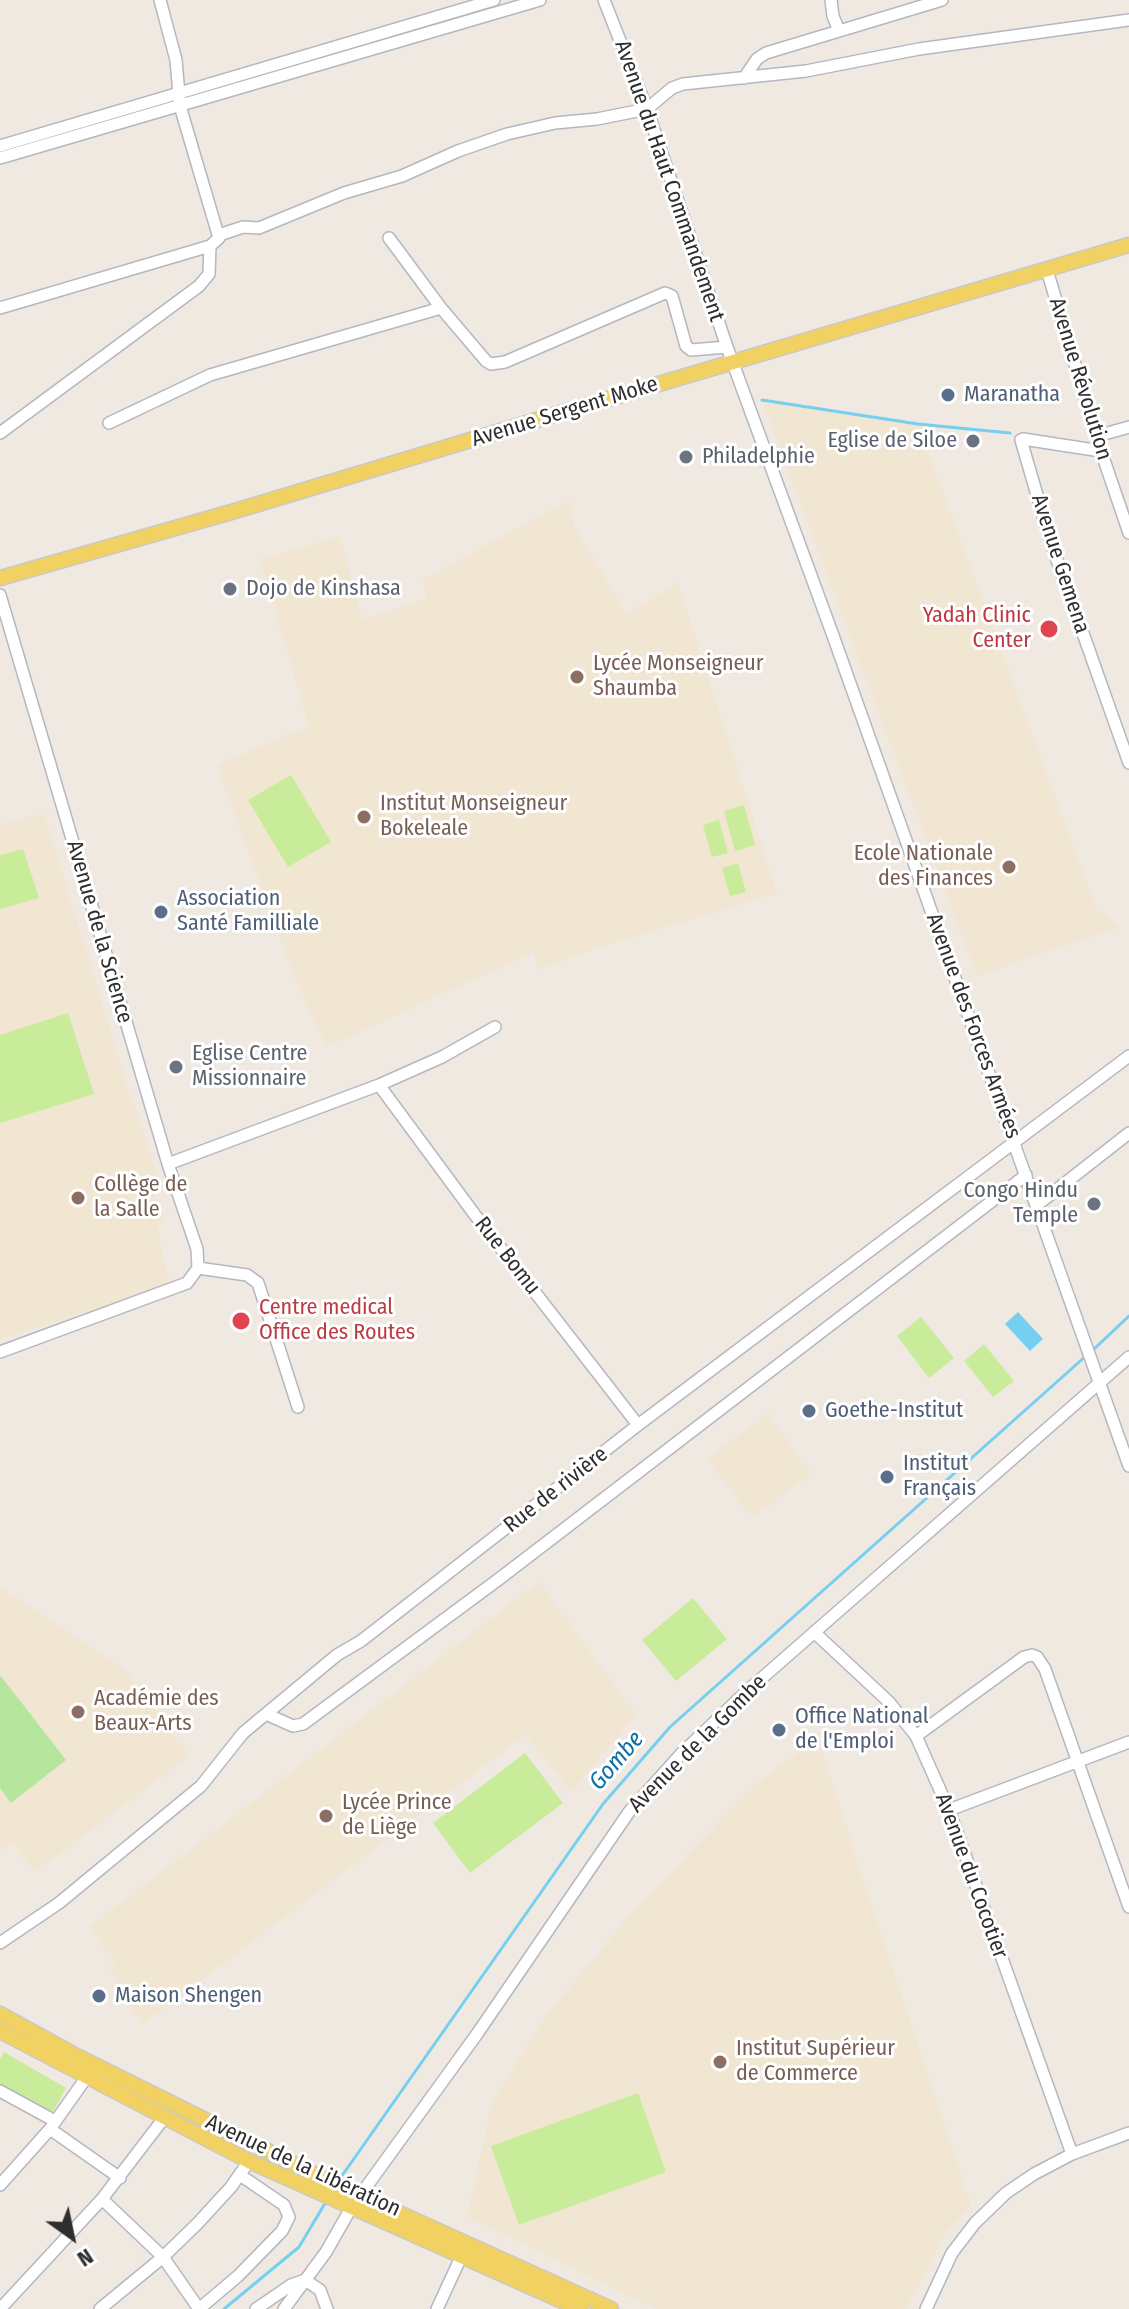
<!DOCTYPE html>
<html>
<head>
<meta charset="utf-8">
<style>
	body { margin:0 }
	#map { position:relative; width:1129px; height:2309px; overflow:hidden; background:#efe9e1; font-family:"Fira Sans Condensed",sans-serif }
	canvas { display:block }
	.north { position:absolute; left:32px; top:2197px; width:80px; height:80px; -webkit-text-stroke:6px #fff; paint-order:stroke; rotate:147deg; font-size:22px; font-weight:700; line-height:32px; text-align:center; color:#2e2e2e }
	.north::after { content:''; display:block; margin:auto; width:28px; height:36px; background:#2e2e2e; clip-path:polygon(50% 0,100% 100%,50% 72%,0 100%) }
</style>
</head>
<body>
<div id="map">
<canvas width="1129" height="2309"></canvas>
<div class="north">N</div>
</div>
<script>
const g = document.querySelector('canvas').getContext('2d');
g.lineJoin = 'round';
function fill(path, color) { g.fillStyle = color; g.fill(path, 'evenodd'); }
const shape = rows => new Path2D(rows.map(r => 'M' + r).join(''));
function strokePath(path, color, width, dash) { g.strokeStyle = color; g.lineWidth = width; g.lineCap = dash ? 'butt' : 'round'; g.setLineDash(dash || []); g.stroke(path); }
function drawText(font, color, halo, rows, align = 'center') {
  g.font = font + ' "Fira Sans Condensed",sans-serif'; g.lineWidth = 6; g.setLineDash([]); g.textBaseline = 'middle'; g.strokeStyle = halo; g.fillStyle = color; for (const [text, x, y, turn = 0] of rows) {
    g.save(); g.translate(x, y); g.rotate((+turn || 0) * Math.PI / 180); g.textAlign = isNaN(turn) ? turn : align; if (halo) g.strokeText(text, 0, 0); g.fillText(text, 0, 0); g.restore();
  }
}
fill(shape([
	[762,400,918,424,1096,908,1118,927,977,976],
	[570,500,574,526,627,614,678,583,777,893,594,949,539,969,533,952,327,1047,295,979,217,765,309,726,260,560,340,536,362,620,427,599,423,580],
	[44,813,129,1092,158,1176,150,1179,165,1223,157,1225,169,1284,0,1340,0,825],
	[768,1414,811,1474,752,1517,707,1459],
	[539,1582,636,1715,571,1792,526,1734,143,2024,121,1995,126,1990,110,1968,116,1963,90,1927],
	[0,1587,124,1669,189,1756,35,1872,11,1841,0,1850],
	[817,1738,971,2206,945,2233,906,2309,656,2309,467,2217,492,2103,542,2021,631,1914,754,1786]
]), '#f0e6d1');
fill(shape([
	[0,1675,66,1760,11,1803,0,1788]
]), '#b6e59e');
fill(shape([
	[291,775,331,842,288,867,248,800],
	[744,805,755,845,735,851,724,811],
	[719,820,728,853,712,857,703,825],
	[23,849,39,898,0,909,0,855],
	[738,863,746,892,730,896,722,868],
	[68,1013,94,1094,0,1123,0,1035],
	[921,1317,954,1358,929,1378,897,1336],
	[984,1344,1014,1381,993,1397,964,1361],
	[693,1598,727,1639,676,1681,642,1640],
	[525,1753,563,1803,470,1873,433,1823],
	[4,2052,66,2088,51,2115,0,2087,0,2059],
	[638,2093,666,2172,519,2225,491,2146]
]), '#c9ec9a');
fill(shape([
	[1018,1312,1043,1339,1030,1351,1005,1324]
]), '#75cff0');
strokePath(shape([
	[762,400,918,424,1010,433],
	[1093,1350,1129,1316],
	[339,2180,603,1804,670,1727,1087,1355],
	[224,2309,299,2247,327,2200]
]), '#75cff0', 3);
const minor = shape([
	[604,0,647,109,727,347,831,630,1129,1466],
	[831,0,833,16,839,31],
	[744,78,757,59,766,53,942,0],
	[0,146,494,0],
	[0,158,540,0],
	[219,235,243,227,259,228,344,193,402,176,458,151,507,134,555,123,597,119,647,109,672,88,683,84,806,71,919,49,1129,20],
	[389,238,441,308],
	[1047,270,1101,451,1129,533],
	[0,308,210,246,219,238,180,106,176,60,160,0],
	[109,423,210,375,441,308,486,361,491,364,505,362,665,293,672,296,686,346,691,350,727,347],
	[0,433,199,286,209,274,210,246],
	[1097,436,1129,427],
	[1101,451,1023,439,1021,440,1051,543,1129,763],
	[0,595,168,1164,197,1249,198,1268,187,1283,0,1352],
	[379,1085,475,1215,638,1425],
	[168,1164,379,1085,442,1057,495,1027],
	[1037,1205,1129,1133],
	[198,1268,247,1275,258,1283,298,1407],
	[814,1632,889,1702,916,1736,949,1810,1072,2154],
	[266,1714,293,1726,303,1724,499,1579,1026,1175],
	[916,1736,1024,1657,1032,1655,1037,1657,1045,1669,1129,1907],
	[949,1810,1129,1742],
	[0,1943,59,1903,201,1786,243,1733,337,1655,361,1641,638,1425,1129,1056],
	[0,2091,55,2121],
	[50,2129,120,2178],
	[0,2185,50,2129,86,2078],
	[102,2199,163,2257,199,2309],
	[0,2309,102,2199,164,2118],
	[100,2309,163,2257,198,2223,231,2187,249,2161],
	[199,2309,238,2276,282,2231,289,2217,284,2205,240,2175],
	[256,2309,291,2285,305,2280,320,2290,327,2309],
	[284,2309,326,2252,351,2208,477,2034,629,1812,682,1753,746,1692,1129,1357],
	[437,2309,462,2255],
	[926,2309,952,2253,975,2223,1006,2193,1034,2174,1072,2154,1129,2133]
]);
const major = shape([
	[0,578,235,511,537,420,1129,245],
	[0,2014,73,2054,326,2180,611,2309],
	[0,2031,249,2161,580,2309]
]);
strokePath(minor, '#b4b7c1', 14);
strokePath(major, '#c9c9c9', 17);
strokePath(minor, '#fff', 11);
strokePath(major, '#f2d163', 14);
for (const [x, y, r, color] of [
	[948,395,8,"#5c6f8a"],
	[973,441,8,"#6b7280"],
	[686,457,8,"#6b7280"],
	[230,589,8,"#6b7280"],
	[1049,629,10,"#e0444e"],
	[577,677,8,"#8d6e63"],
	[364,817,8,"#8d6e63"],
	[1009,867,8,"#8d6e63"],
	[161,912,8,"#5c6f8a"],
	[176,1067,8,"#6b7280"],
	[78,1198,8,"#8d6e63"],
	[1094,1204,8,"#6b7280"],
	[241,1321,10,"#e0444e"],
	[809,1411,8,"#5c6f8a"],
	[887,1477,8,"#5c6f8a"],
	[78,1712,8,"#8d6e63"],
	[779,1730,8,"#5c6f8a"],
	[326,1816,8,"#8d6e63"],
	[99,1996,8,"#5c6f8a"],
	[720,2062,8,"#8d6e63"]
]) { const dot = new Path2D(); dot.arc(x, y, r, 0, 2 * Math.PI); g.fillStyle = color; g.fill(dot); strokePath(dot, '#fff', 3); }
drawText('22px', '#2e2e2e', '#fff', [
	["Avenue du Haut Commandement",669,181,71],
	["Avenue Révolution",1080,379,73],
	["Avenue Sergent Moke",565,412,-17],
	["Avenue Gemena",1060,564,72],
	["Avenue de la Science",99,932,74],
	["Avenue des Forces Armées",973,1026,70],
	["Rue Bomu",507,1256,52],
	["Rue de rivière",556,1490,-38],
	["Avenue de la Gombe",698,1744,-45],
	["Avenue du Cocotier",971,1876,70],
	["Avenue de la Libération",303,2166,25]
]);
drawText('22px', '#4e5e75', '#fff', [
	["Maranatha",964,395],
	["Association",177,899],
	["Santé Familliale",177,924],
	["Goethe-Institut",825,1411],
	["Institut",903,1464],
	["Français",903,1489],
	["Office National",795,1717],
	["de l'Emploi",795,1742],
	["Maison Shengen",115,1996]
], 'left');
drawText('22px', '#5b616d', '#fff', [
	["Eglise de Siloe",957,441,"right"],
	["Philadelphie",702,457],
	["Dojo de Kinshasa",246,589],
	["Eglise Centre",192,1054],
	["Missionnaire",192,1079],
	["Congo Hindu",1078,1191,"right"],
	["Temple",1078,1216,"right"]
], 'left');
drawText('22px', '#be3a42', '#fff', [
	["Yadah Clinic",1031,616],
	["Center",1031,641],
	["Centre medical",259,1308,"left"],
	["Office des Routes",259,1333,"left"]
], 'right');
drawText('22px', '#785e54', '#fff', [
	["Lycée Monseigneur",593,664],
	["Shaumba",593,689],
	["Institut Monseigneur",380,804],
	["Bokeleale",380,829],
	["Ecole Nationale",993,854,"right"],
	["des Finances",993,879,"right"],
	["Collège de",94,1185],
	["la Salle",94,1210],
	["Académie des",94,1699],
	["Beaux-Arts",94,1724],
	["Lycée Prince",342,1803],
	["de Liège",342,1828],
	["Institut Supérieur",736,2049],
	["de Commerce",736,2074]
], 'left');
drawText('italic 24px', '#0d6fa3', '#fff', [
	["Gombe",617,1761,-49]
]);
</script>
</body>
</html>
